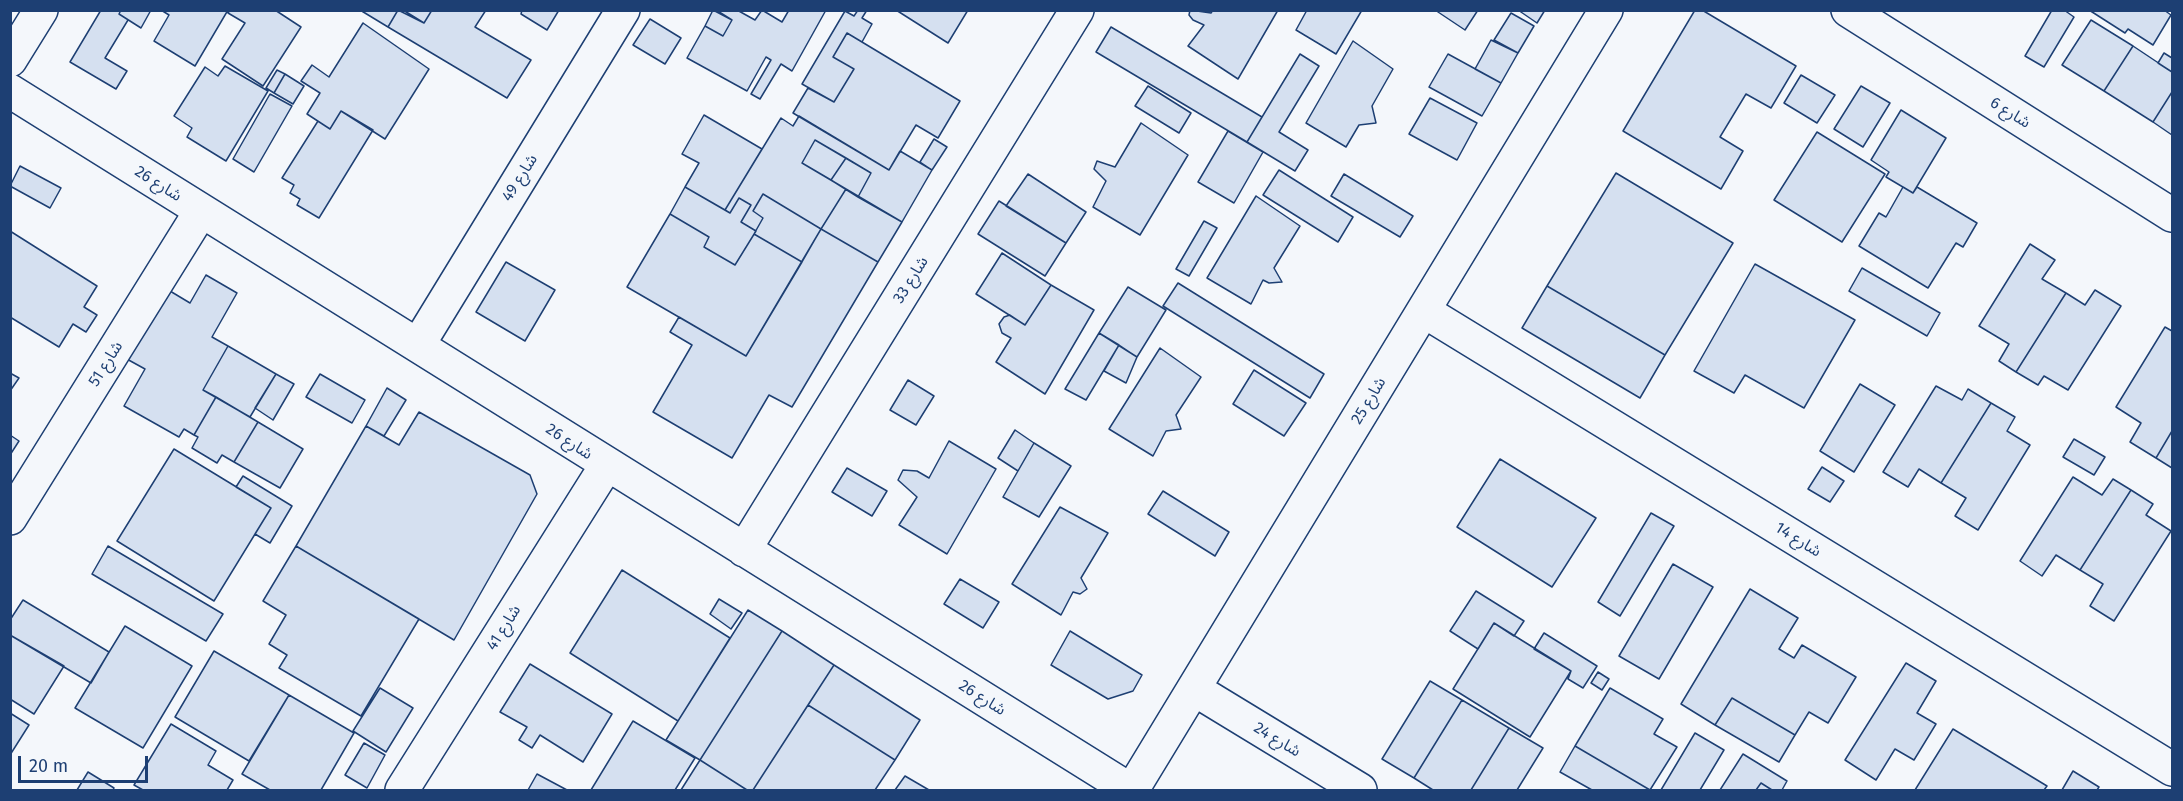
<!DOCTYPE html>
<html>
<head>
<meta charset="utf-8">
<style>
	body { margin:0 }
	#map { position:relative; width:2183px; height:801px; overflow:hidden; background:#f4f7fb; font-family:"Fira Sans",sans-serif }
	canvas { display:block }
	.frame { position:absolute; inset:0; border:12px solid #1d3f73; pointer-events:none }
	.scale { position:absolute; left:18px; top:756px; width:130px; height:27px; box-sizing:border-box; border:3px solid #1d3f73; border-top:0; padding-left:8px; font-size:18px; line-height:21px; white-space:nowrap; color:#1d3f73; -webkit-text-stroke:4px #f4f7fb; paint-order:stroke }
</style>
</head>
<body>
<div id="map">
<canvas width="2183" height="801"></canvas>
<div class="frame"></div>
<div class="scale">20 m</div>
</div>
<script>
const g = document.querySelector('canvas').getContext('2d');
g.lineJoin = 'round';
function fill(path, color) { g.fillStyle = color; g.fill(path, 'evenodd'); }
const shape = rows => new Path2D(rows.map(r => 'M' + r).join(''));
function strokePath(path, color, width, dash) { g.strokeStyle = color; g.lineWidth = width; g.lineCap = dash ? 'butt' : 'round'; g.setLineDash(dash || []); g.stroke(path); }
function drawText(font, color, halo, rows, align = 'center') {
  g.font = font + ' "Fira Sans","Noto Sans Arabic",sans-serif'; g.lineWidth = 4.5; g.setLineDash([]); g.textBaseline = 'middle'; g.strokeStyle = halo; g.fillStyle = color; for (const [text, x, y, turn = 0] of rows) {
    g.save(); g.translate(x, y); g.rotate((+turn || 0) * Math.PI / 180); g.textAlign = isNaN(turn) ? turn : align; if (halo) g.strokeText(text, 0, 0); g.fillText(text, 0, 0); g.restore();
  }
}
const building = shape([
	[101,10,121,10,119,14,128,20,105,58,127,71,116,89,70,62,101,10],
	[121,10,151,10,141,28,119,14,121,10],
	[161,10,228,10,195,66,154,41,169,15,161,10],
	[230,10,275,10,301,27,263,86,222,59,245,23,228,13,230,10],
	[360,10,398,10,388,27,360,10],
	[398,10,424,23,432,10,486,10,475,27,531,60,507,98,388,27,398,10],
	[403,10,432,10,424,23,403,10],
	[522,10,559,10,547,30,521,14,522,10],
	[713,10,732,20,723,36,705,26,713,10],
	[716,10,737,10,755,20,762,10,782,22,789,10,826,10,792,71,781,64,760,99,751,94,771,60,766,57,747,91,687,58,705,26,723,36,732,20,716,10],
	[858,10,867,10,862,18,872,24,862,42,847,33,833,57,854,69,834,102,802,84,845,11,854,16,858,10],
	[896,10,968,10,948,43,896,10],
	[1190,10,1211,13,1213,10,1278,10,1238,79,1188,46,1204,25,1193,20,1189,15,1190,10],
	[1307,10,1362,10,1336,54,1296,30,1307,10],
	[1435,10,1478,10,1465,30,1435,10],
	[1518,10,1545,10,1537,23,1518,10],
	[1695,10,1702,10,1796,66,1771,108,1746,94,1720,137,1743,151,1721,189,1623,131,1695,10],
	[2052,10,2064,10,2074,17,2044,67,2025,56,2052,10],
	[2089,10,2164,10,2171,15,2153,45,2128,29,2125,33,2089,10],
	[1511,13,1534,26,1518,53,1494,40,1511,13],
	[650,19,681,38,665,64,633,45,650,19],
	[2091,20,2133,46,2104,91,2062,65,2091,20],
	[363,23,429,69,385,139,341,111,330,129,307,114,320,93,301,81,312,65,329,77,363,23],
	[1111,27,1262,117,1247,142,1096,52,1111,27],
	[847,33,960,101,938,138,916,125,889,170,793,113,808,88,834,102,854,69,833,57,847,33],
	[1491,40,1518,53,1501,83,1475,69,1491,40],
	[1353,41,1393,69,1372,106,1376,123,1359,125,1346,147,1306,123,1353,41],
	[2133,46,2172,72,2172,92,2153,122,2104,91,2133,46],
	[2164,53,2172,58,2172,72,2158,63,2164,53],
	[1300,54,1319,66,1279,132,1308,150,1295,171,1247,142,1300,54],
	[1448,54,1501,83,1482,116,1429,87,1448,54],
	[225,66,268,91,226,161,187,137,192,128,174,116,205,67,218,76,225,66],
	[277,70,285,74,274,93,266,88,277,70],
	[285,74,304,86,293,104,274,93,285,74],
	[1801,75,1835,95,1817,123,1784,103,1801,75],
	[1148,86,1191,113,1179,133,1135,106,1148,86],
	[1861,86,1890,103,1863,147,1834,129,1861,86],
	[2172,92,2172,135,2153,122,2172,92],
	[270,94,292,106,254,172,233,159,270,94],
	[1430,98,1477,123,1457,160,1409,134,1430,98],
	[1901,110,1946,138,1913,193,1886,177,1889,172,1871,160,1901,110],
	[341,111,373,130,319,218,297,205,300,199,290,193,294,185,282,178,318,121,330,129,341,111],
	[704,115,762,149,725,210,685,187,699,163,682,154,704,115],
	[799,116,889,170,900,151,932,170,902,222,858,197,871,173,815,140,802,163,846,189,821,229,763,194,753,211,763,218,754,234,802,262,746,356,627,287,670,214,709,237,704,247,735,265,756,231,741,222,751,205,739,198,730,213,725,210,781,118,793,126,799,116],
	[1141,123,1188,155,1140,235,1093,207,1106,181,1094,169,1097,161,1115,167,1141,123],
	[1228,131,1263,152,1234,203,1198,182,1228,131],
	[1817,132,1885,174,1842,242,1774,200,1817,132],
	[934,139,947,147,932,170,920,162,934,139],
	[815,140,846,158,831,180,802,163,815,140],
	[846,158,871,173,858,197,831,180,846,158],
	[20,166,61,188,50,208,10,186,20,166],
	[1279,170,1353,217,1338,242,1263,195,1279,170],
	[1616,173,1733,243,1665,355,1547,286,1616,173],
	[1028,174,1086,212,1066,243,1006,206,1028,174],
	[1344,174,1413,216,1400,237,1331,196,1344,174],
	[685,187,730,213,739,198,751,205,741,222,756,231,735,265,704,247,709,237,670,214,685,187],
	[1903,187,1913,193,1917,187,1977,223,1963,247,1956,243,1928,288,1859,246,1879,213,1886,217,1903,187],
	[846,189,902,222,878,262,821,229,846,189],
	[763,194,821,229,802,262,754,234,763,218,753,211,763,194],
	[1256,196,1300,226,1274,268,1282,282,1269,283,1263,280,1251,304,1207,278,1256,196],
	[999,201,1066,243,1045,276,978,234,999,201],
	[1204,221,1217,228,1189,276,1176,269,1204,221],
	[821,229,878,262,792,407,769,395,732,458,653,412,692,345,670,332,679,317,746,356,821,229],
	[10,231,97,286,84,307,97,315,86,332,73,324,59,347,10,317,10,231],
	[2030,244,2055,260,2042,279,2066,293,2016,372,1999,361,2009,344,1979,326,2030,244],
	[1002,253,1051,285,1025,325,976,294,1002,253],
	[506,262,555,290,525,341,476,312,506,262],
	[1755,264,1855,320,1804,408,1745,375,1734,393,1694,371,1755,264],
	[1862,268,1940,313,1927,336,1849,291,1862,268],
	[206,275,237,293,212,337,228,346,203,390,216,397,194,435,184,429,179,437,124,406,145,369,125,358,165,288,190,303,206,275],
	[1178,283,1324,374,1310,398,1163,306,1178,283],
	[1051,285,1094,310,1045,394,996,362,1011,338,1002,333,999,324,1004,317,1010,315,1025,325,1051,285],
	[1547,286,1665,355,1640,398,1522,328,1547,286],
	[1128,287,1166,310,1137,357,1099,333,1128,287],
	[2095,290,2121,306,2068,390,2044,376,2038,385,2016,372,2066,293,2085,305,2095,290],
	[2165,327,2172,331,2172,431,2156,458,2130,442,2141,423,2116,407,2165,327],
	[1099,333,1119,345,1086,400,1065,389,1099,333],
	[1119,345,1137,357,1126,383,1104,371,1119,345],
	[228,346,276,374,250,417,203,390,228,346],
	[1160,348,1201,377,1176,415,1181,429,1166,431,1153,456,1109,429,1160,348],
	[1254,370,1306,403,1284,436,1233,404,1254,370],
	[10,373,19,378,10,391,10,373],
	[276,374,294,384,273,420,255,408,276,374],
	[320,374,365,400,352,423,306,397,320,374],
	[908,380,934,396,916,425,890,410,908,380],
	[1860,384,1895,405,1854,472,1820,451,1860,384],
	[1936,386,1962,400,1968,389,1991,403,1941,483,1919,469,1908,487,1883,472,1936,386],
	[387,388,406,400,384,436,366,426,387,388],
	[216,397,258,422,234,462,222,455,217,463,192,448,198,437,194,435,216,397],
	[1991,403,2015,417,2007,431,2030,445,1978,530,1955,516,1966,498,1941,483,1991,403],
	[419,412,530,475,537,494,454,640,296,546,366,426,399,445,419,412],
	[258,422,303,449,280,488,234,462,258,422],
	[1015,430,1034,443,1018,471,998,458,1015,430],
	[2172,431,2172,468,2156,458,2172,431],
	[10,435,19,441,10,455,10,435],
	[2074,439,2105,457,2094,475,2063,457,2074,439],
	[949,441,996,469,947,554,899,525,917,497,898,480,903,470,917,471,929,478,949,441],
	[1034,443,1071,466,1039,517,1003,497,1034,443],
	[174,449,271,508,214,601,117,541,174,449],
	[1500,459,1596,518,1552,587,1457,527,1500,459],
	[1822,467,1844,481,1830,502,1808,489,1822,467],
	[847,468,887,491,872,516,832,492,847,468],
	[243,476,292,506,270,543,255,534,271,508,236,487,243,476],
	[2073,477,2102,495,2113,479,2131,490,2080,570,2056,555,2042,576,2020,561,2073,477],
	[2131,490,2153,504,2146,515,2171,531,2114,621,2090,606,2103,584,2080,570,2131,490],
	[1163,491,1229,532,1215,556,1148,514,1163,491],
	[1060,507,1108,533,1081,578,1087,589,1080,594,1073,592,1061,615,1012,584,1060,507],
	[1651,513,1674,526,1620,616,1598,602,1651,513],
	[108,546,223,614,206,641,92,574,108,546],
	[296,546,419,619,361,716,279,668,287,655,269,644,286,615,263,601,296,546],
	[1673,564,1713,587,1659,679,1619,656,1673,564],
	[622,570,730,638,678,721,570,653,622,570],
	[960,579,999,602,983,628,944,604,960,579],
	[1750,589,1798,618,1779,649,1794,658,1802,645,1856,677,1828,723,1809,712,1795,735,1732,698,1715,725,1681,704,1750,589],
	[1476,591,1524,621,1514,636,1494,623,1478,649,1450,631,1476,591],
	[719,599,742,613,731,629,710,614,719,599],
	[23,600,109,652,91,683,10,635,10,620,23,600],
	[748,610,782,631,700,760,666,740,748,610],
	[1494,623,1571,671,1530,737,1453,689,1494,623],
	[125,626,192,666,143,748,75,708,125,626],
	[782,631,834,665,753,790,747,790,700,760,782,631],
	[1070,631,1142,675,1133,691,1108,699,1051,665,1070,631],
	[1544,633,1597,666,1583,688,1568,679,1571,671,1534,649,1544,633],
	[10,635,64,666,34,714,10,699,10,635],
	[214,651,289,695,249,761,175,717,214,651],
	[1906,663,1936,681,1917,713,1936,724,1914,760,1895,749,1876,780,1845,760,1906,663],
	[530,664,612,714,583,762,540,735,532,748,519,740,527,727,500,712,530,664],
	[834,665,920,720,895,760,808,705,834,665],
	[1598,672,1609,679,1602,690,1591,683,1598,672],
	[1430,681,1462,700,1414,778,1382,759,1430,681],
	[380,688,413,708,386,752,353,731,380,688],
	[1610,688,1663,719,1654,734,1677,747,1650,790,1575,746,1610,688],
	[289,695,354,733,321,790,270,790,242,774,289,695],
	[1732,698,1795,735,1779,762,1715,725,1732,698],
	[1462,700,1509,728,1471,790,1433,790,1414,778,1462,700],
	[808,705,895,760,875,790,753,790,808,705],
	[10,713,29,725,10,755,10,713],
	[633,721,695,758,675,790,591,790,633,721],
	[171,724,216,751,208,765,233,780,227,790,143,790,134,785,171,724],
	[1509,728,1543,748,1517,790,1471,790,1509,728],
	[1953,729,2047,786,2044,790,1915,790,1953,729],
	[1695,733,1724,750,1700,790,1661,790,1695,733],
	[364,743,385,755,367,788,345,775,364,743],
	[1575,746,1650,790,1592,790,1560,772,1575,746],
	[1743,754,1787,781,1782,790,1772,790,1761,783,1756,790,1720,790,1743,754],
	[700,760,747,790,681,790,700,760],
	[2073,771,2099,787,2097,790,2062,790,2073,771],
	[88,772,114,788,113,790,77,790,88,772],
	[537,774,567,790,528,790,537,774],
	[905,776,929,790,895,790,905,776],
	[1761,783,1772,790,1756,790,1761,783]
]);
fill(building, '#d5e0f0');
strokePath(building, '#1d3f73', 1.5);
const minor = shape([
	[1848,10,2172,215],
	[10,60,41,10],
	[10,91,1130,790],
	[1424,311,2172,769],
	[418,345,623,10],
	[10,518,201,211],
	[744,550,1077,10],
	[1194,689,1360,790],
	[402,790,606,466],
	[1132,790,1606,10]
]);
strokePath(minor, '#1d3f73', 36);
strokePath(minor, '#f4f7fb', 33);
drawText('16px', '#1d3f73', '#f4f7fb', [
	["شارع 6",2010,113,32],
	["شارع 49",520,178,-58],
	["شارع 26",158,184,32],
	["شارع 33",911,280,-58],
	["شارع 51",106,364,-58],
	["شارع 25",1369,401,-59],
	["شارع 26",569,442,33],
	["شارع 14",1798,540,32],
	["شارع 41",504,628,-58],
	["شارع 26",982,698,32],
	["شارع 24",1277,740,31]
]);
</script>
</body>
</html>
